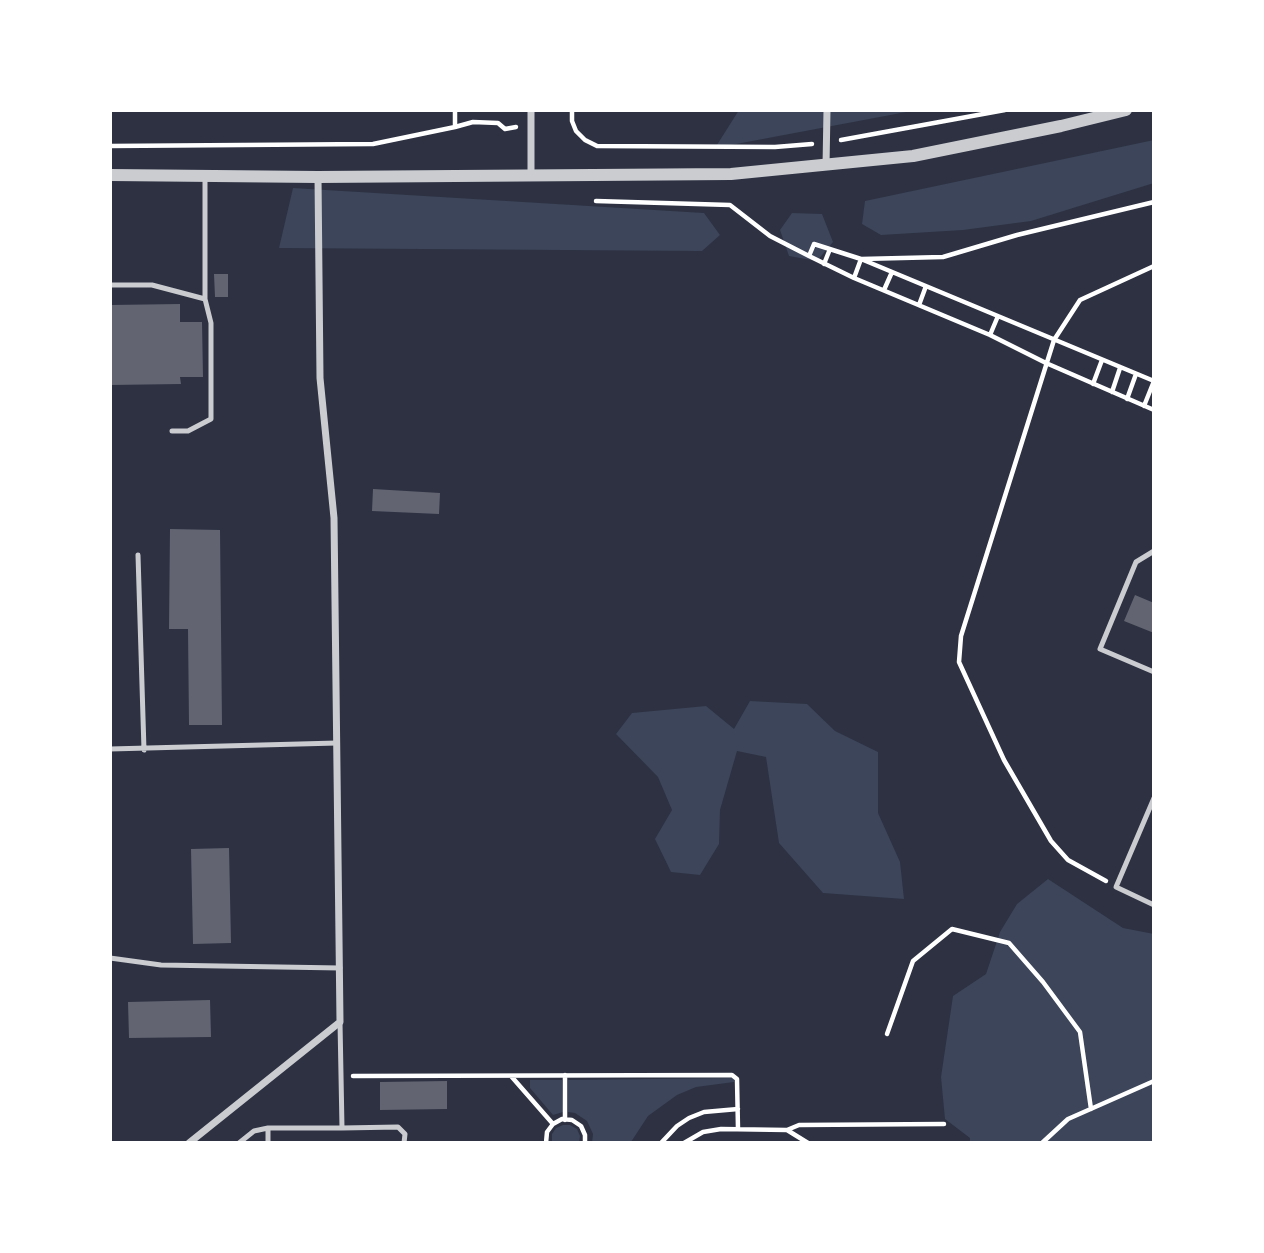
<!DOCTYPE html>
<html>
<head>
<meta charset="utf-8">
<style>
	body { margin:0 }
	#map { position:relative; width:1264px; height:1253px; overflow:hidden; background:#2d3142; font-family:"Fira Sans Condensed",sans-serif }
	canvas { display:block }
	.frame { position:absolute; inset:0; border:112px solid #fff; pointer-events:none }
</style>
</head>
<body>
<div id="map">
<canvas width="1264" height="1253"></canvas>
<div class="frame"></div>
</div>
<script>
const g = document.querySelector('canvas').getContext('2d');
g.lineJoin = 'round';
function fill(path, color) { g.fillStyle = color; g.fill(path, 'evenodd'); }
const shape = rows => new Path2D(rows.map(r => 'M' + r).join(''));
function strokePath(path, color, width, dash) { g.strokeStyle = color; g.lineWidth = width; g.lineCap = dash ? 'butt' : 'round'; g.setLineDash(dash || []); g.stroke(path); }
fill(shape([
	[739,110,917,110,715,148],
	[1154,140,1154,183,1031,221,963,230,881,235,862,224,865,201],
	[293,188,704,213,720,235,702,251,279,248],
	[792,213,822,214,833,242,817,261,789,256,780,230],
	[750,701,807,704,835,731,878,752,878,813,900,862,904,899,823,893,779,843,766,757,737,751,720,810,719,844,700,875,671,872,655,839,672,810,658,777,616,734,632,713,706,706,734,729],
	[1048,879,1123,928,1154,934,1154,1143,970,1143,970,1138,945,1119,941,1077,953,996,986,974,1000,932,1017,904],
	[734,1078,734,1082,696,1087,677,1095,648,1116,631,1142,592,1143,593,1134,587,1121,575,1113,568,1112,568,1080],
	[530,1080,562,1080,563,1112,553,1115,530,1088],
	[563,1125,570,1125,577,1129,580,1136,579,1143,552,1143,552,1134,556,1128]
]), '#3c4559');
fill(shape([
	[214,274,228,274,228,297,215,297],
	[180,304,180,322,202,322,203,377,180,377,181,384,110,385,110,305],
	[373,489,440,493,439,514,372,511],
	[170,529,220,530,222,725,189,725,188,629,169,629],
	[1135,595,1154,603,1154,633,1124,621],
	[229,848,231,943,193,944,191,849],
	[210,1000,211,1037,129,1038,128,1002],
	[447,1081,447,1109,380,1110,380,1082]
]), '#626471');
strokePath(shape([
	[455,110,455,127],
	[572,110,572,121,576,131,585,140,597,146,775,147,812,144],
	[841,140,1005,110],
	[110,146,373,144,455,127,473,122,498,123,505,129,516,127],
	[596,201,730,205,770,236,809,256,814,244,861,259,1154,381],
	[809,256,854,278,990,335,1046,363,1154,410],
	[824,264,830,249],
	[854,278,861,259,943,257,1017,235,1154,202],
	[884,290,892,272],
	[919,305,926,286],
	[990,335,998,316],
	[1093,384,1102,360],
	[1112,392,1120,368],
	[1127,399,1136,374],
	[1144,406,1154,381],
	[1106,881,1068,860,1051,841,1004,760,959,662,961,636,1054,340,1080,300,1154,266],
	[887,1034,913,961,952,929,1009,943,1043,982,1080,1032,1091,1109],
	[353,1076,732,1075,737,1079,738,1129],
	[511,1076,553,1124],
	[565,1120,565,1075],
	[787,1130,799,1125,944,1124],
	[546,1143,547,1132,553,1124,562,1119,572,1120,581,1126,585,1135,585,1143],
	[661,1143,677,1126,689,1118,704,1112,738,1109],
	[684,1143,703,1132,721,1129,787,1130,808,1143],
	[1042,1143,1068,1119,1154,1081]
]), '#fff', 4.5);
strokePath(shape([
	[110,285,152,285,205,299],
	[172,431,188,431,211,419,211,323,205,299,205,177],
	[1154,551,1136,562,1100,649,1154,672],
	[138,555,144,750],
	[110,749,337,743],
	[1154,798,1116,887,1154,905],
	[110,958,161,965,340,968],
	[340,1022,342,1128,398,1127,405,1134,404,1143],
	[268,1128,268,1143],
	[239,1143,254,1131,268,1128,342,1128]
]), '#caccd0', 5);
strokePath(shape([
	[826,166,827,110],
	[531,175,531,110],
	[189,1143,340,1022,334,518,320,378,318,177]
]), '#caccd0', 7);
strokePath(shape([
	[110,175,318,177,731,174,913,156,1061,126,1126,110]
]), '#caccd0', 12);
</script>
</body>
</html>
